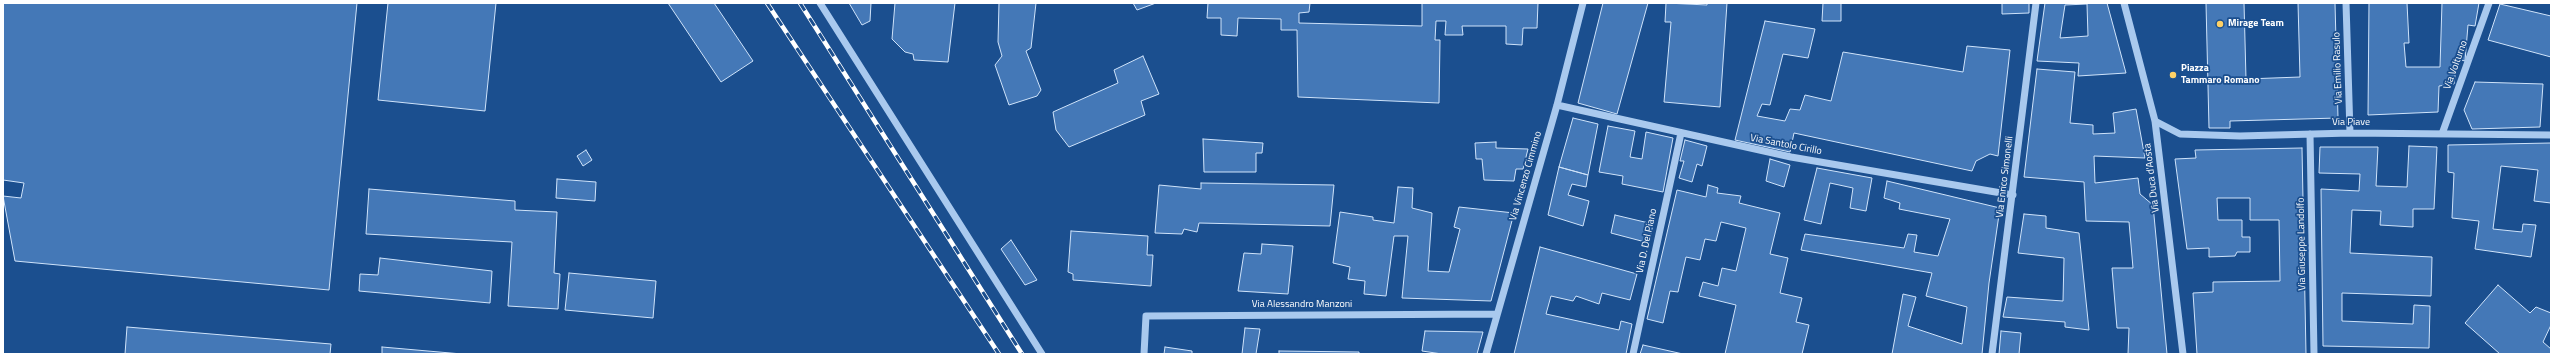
<!DOCTYPE html>
<html>
<head>
<meta charset="utf-8">
<style>
	body { margin:0 }
	#map { position:relative; width:2554px; height:357px; overflow:hidden; background:#1b4f8f; font-family:"Titillium Web",sans-serif }
	canvas { display:block }
	.frame { position:absolute; inset:0; border:4px solid #fff; pointer-events:none }
</style>
</head>
<body>
<div id="map">
<canvas width="2554" height="357"></canvas>
<div class="frame"></div>
</div>
<script>
const g = document.querySelector('canvas').getContext('2d');
g.lineJoin = 'round';
function fill(path, color) { g.fillStyle = color; g.fill(path, 'evenodd'); }
const shape = rows => new Path2D(rows.map(r => 'M' + r).join(''));
function strokePath(path, color, width, dash) { g.strokeStyle = color; g.lineWidth = width; g.lineCap = dash ? 'butt' : 'round'; g.setLineDash(dash || []); g.stroke(path); }
function drawText(font, color, halo, rows, align = 'center') {
  g.font = font + ' "Titillium Web",sans-serif'; g.lineWidth = 3.5; g.setLineDash([]); g.textBaseline = 'middle'; g.strokeStyle = halo; g.fillStyle = color; for (const [text, x, y, turn = 0] of rows) {
    g.save(); g.translate(x, y); g.rotate((+turn || 0) * Math.PI / 180); g.textAlign = isNaN(turn) ? turn : align; if (halo) g.strokeText(text, 0, 0); g.fillText(text, 0, 0); g.restore();
  }
}
const building = shape([
	[3,3,357,3,329,290,15,261,3,196,21,198,24,183,3,180,3,3],
	[388,3,496,3,485,111,378,100,388,3],
	[668,3,714,3,753,61,721,82,668,3],
	[849,3,871,3,870,21,862,25,849,3],
	[895,3,955,3,948,62,914,60,913,54,905,52,892,39,895,3],
	[999,3,1036,3,1031,48,1026,51,1041,90,1037,96,1009,105,995,65,1002,56,998,42,999,3],
	[1133,3,1156,3,1137,10,1133,3],
	[1208,3,1310,3,1309,12,1299,13,1299,23,1422,26,1422,3,1538,3,1537,28,1523,28,1522,45,1506,44,1506,26,1462,26,1463,35,1445,35,1446,21,1436,21,1435,40,1440,40,1439,103,1298,97,1297,30,1281,30,1281,19,1238,18,1237,36,1221,35,1221,18,1207,18,1208,3],
	[1603,3,1648,3,1617,114,1578,103,1603,3],
	[1666,3,1707,5,1707,3,1727,3,1720,107,1664,102,1671,22,1665,22,1666,3],
	[1823,3,1841,3,1841,21,1822,21,1823,3],
	[2002,3,2029,3,2029,13,2002,14,2002,3],
	[2045,3,2107,3,2126,73,2078,76,2079,63,2037,61,2045,3],
	[2087,4,2088,36,2060,38,2065,5,2087,4],
	[2206,3,2244,3,2246,79,2300,77,2298,3,2335,3,2338,118,2230,121,2230,128,2209,128,2206,3],
	[2369,3,2407,3,2409,43,2404,43,2406,67,2440,67,2442,3,2479,3,2475,26,2468,25,2465,61,2457,59,2454,84,2439,86,2438,112,2368,115,2369,3],
	[2500,4,2551,16,2551,57,2488,40,2500,4],
	[1765,21,1815,29,1808,58,1783,54,1770,105,1762,104,1757,116,1785,121,1790,109,1800,110,1805,95,1831,101,1843,52,1963,72,1967,46,2010,50,1998,156,1990,154,1976,161,1972,171,1794,133,1790,152,1735,140,1765,21],
	[1143,56,1159,94,1141,101,1145,115,1069,147,1056,130,1053,112,1118,83,1114,70,1143,56],
	[2037,69,2075,72,2070,123,2093,125,2093,134,2115,133,2113,113,2136,109,2145,158,2094,156,2095,183,2138,178,2140,194,2153,205,2167,354,2119,354,2128,354,2129,328,2117,328,2112,268,2133,268,2129,222,2086,221,2084,182,2024,177,2037,69],
	[2475,82,2543,84,2540,127,2472,129,2464,110,2475,82],
	[1573,118,1598,124,1588,175,1559,167,1573,118],
	[1608,126,1635,131,1630,157,1642,159,1646,132,1673,138,1663,192,1622,184,1623,176,1599,172,1608,126],
	[1203,139,1263,143,1262,153,1256,153,1256,172,1204,172,1203,139],
	[1685,140,1707,146,1702,166,1697,164,1692,182,1679,178,1684,161,1680,161,1685,140],
	[1496,142,1496,148,1528,149,1523,169,1516,169,1514,181,1484,180,1482,159,1476,159,1475,143,1496,142],
	[2551,143,2551,203,2534,201,2538,170,2501,166,2493,229,2522,232,2523,224,2536,225,2531,257,2475,249,2479,221,2452,218,2454,173,2448,172,2448,145,2551,143],
	[2409,146,2437,147,2434,209,2413,209,2413,227,2380,225,2381,211,2352,210,2350,253,2432,257,2431,296,2342,293,2342,321,2413,324,2414,305,2430,306,2429,348,2323,346,2321,189,2359,191,2360,174,2319,173,2320,147,2378,147,2376,186,2407,187,2409,146],
	[2302,148,2306,354,2197,354,2193,293,2213,292,2213,282,2280,281,2279,220,2250,220,2250,198,2217,198,2218,220,2242,220,2242,237,2250,237,2250,252,2237,252,2235,256,2209,257,2209,248,2187,249,2175,159,2196,158,2195,150,2302,148],
	[586,150,592,160,583,166,577,156,586,150],
	[1770,159,1790,165,1784,187,1766,181,1770,159],
	[1559,167,1588,175,1586,187,1572,184,1568,195,1589,201,1583,226,1548,215,1559,167],
	[1817,168,1872,178,1866,211,1850,208,1853,188,1830,183,1821,224,1804,220,1817,168],
	[557,179,596,182,595,201,556,198,557,179],
	[1887,181,2000,208,1989,283,1982,354,1892,354,1903,294,1916,297,1908,326,1962,344,1967,307,1926,296,1932,273,1801,250,1805,234,1904,248,1908,234,1917,235,1914,252,1938,256,1950,219,1899,209,1900,203,1884,198,1887,181],
	[1201,183,1334,185,1330,226,1199,223,1197,232,1184,229,1182,234,1155,233,1159,185,1201,189,1201,183],
	[1708,185,1718,188,1717,193,1741,196,1739,203,1780,213,1770,254,1788,258,1780,293,1802,298,1796,322,1809,325,1802,354,1725,354,1736,305,1699,296,1703,282,1718,286,1722,268,1736,271,1746,228,1721,222,1716,241,1705,239,1700,260,1686,257,1678,292,1670,291,1663,323,1647,319,1677,190,1706,197,1708,185],
	[1398,187,1413,188,1412,208,1432,213,1428,271,1449,272,1460,229,1454,227,1459,207,1514,213,1491,301,1402,298,1408,236,1394,236,1386,296,1364,294,1365,281,1348,279,1350,267,1333,263,1340,212,1373,217,1373,220,1394,223,1398,187],
	[369,189,515,201,515,210,557,212,554,273,560,274,558,309,508,306,512,242,366,234,369,189],
	[2024,214,2046,216,2046,228,2079,233,2089,330,2065,327,2065,322,2003,317,2007,297,2063,301,2064,258,2018,253,2024,214],
	[1615,215,1653,224,1649,243,1611,233,1615,215],
	[1071,231,1148,236,1147,255,1153,255,1151,286,1073,280,1073,274,1068,272,1071,231],
	[1011,240,1037,280,1025,285,1001,249,1011,240],
	[1262,244,1293,246,1288,294,1238,291,1244,253,1261,254,1262,244],
	[1540,247,1637,274,1630,300,1602,293,1599,304,1576,296,1573,301,1551,296,1546,314,1619,330,1621,321,1632,324,1626,354,1514,354,1540,247],
	[380,258,492,271,490,303,359,291,360,274,378,275,380,258],
	[569,273,656,281,653,318,565,310,569,273],
	[2498,285,2530,313,2536,307,2551,313,2551,325,2543,342,2551,349,2551,354,2500,354,2465,323,2498,285],
	[127,327,331,344,330,354,125,354,127,327],
	[1245,328,1260,329,1256,354,1242,354,1245,328],
	[1425,331,1483,332,1477,354,1442,354,1422,351,1425,331],
	[2001,331,2021,333,2019,354,1999,354,2001,331],
	[1643,345,1683,354,1640,354,1643,345],
	[382,347,462,354,382,354,382,347],
	[1165,347,1192,351,1192,354,1164,354,1165,347],
	[1279,351,1359,352,1359,354,1279,354,1279,351]
]);
fill(building, '#4478b7');
strokePath(building, '#cfe3fa', 1);
strokePath(shape([
	[820,3,1042,354],
	[2124,3,2155,121,2183,354],
	[2346,3,2350,133],
	[1557,105,1791,157,2013,195],
	[2155,121,2180,134,2240,136,2350,133,2551,135],
	[2310,134,2314,354],
	[2442,134,2489,3],
	[1144,354,1146,316,1497,314],
	[1486,354,1557,105,1583,3],
	[1633,354,1681,133],
	[1992,354,2036,3]
]), '#a9c9ee', 7);
const rail = shape([
	[767,3,999,354],
	[800,3,1022,354]
]);
strokePath(rail, '#fff', 4.5);
strokePath(rail, '#1b4f8f', 3, [9]);
for (const [x, y, r, color] of [
	[2220,24,4,"#ffd166"],
	[2173,75,4,"#ffd166"]
]) { const dot = new Path2D(); dot.arc(x, y, r, 0, 2 * Math.PI); g.fillStyle = color; g.fill(dot); strokePath(dot, '#1b4f8f', 1.5); }
drawText('bold 10px', '#fff', '#1b4f8f', [
	["Mirage Team",2228,24],
	["Piazza",2181,69],
	["Tammaro Romano",2181,81]
], 'left');
drawText('10px', '#fff', '#1b4f8f', [
	["Via Volturno",2456,65,-70],
	["Via Emilio Rasulo",2338,68,-92],
	["Via Piave",2351,123],
	["Via Santolo Cirillo",1786,145,11],
	["Via Vincenzo Cimmino",1526,176,-74],
	["Via Enrico Simonelli",2005,177,-83],
	["Via Duca d'Aosta",2152,178,-97],
	["Via D. Del Piano",1647,241,-78],
	["Via Giuseppe Landolfo",2302,244,-91],
	["Via Alessandro Manzoni",1302,305]
]);
</script>
</body>
</html>
